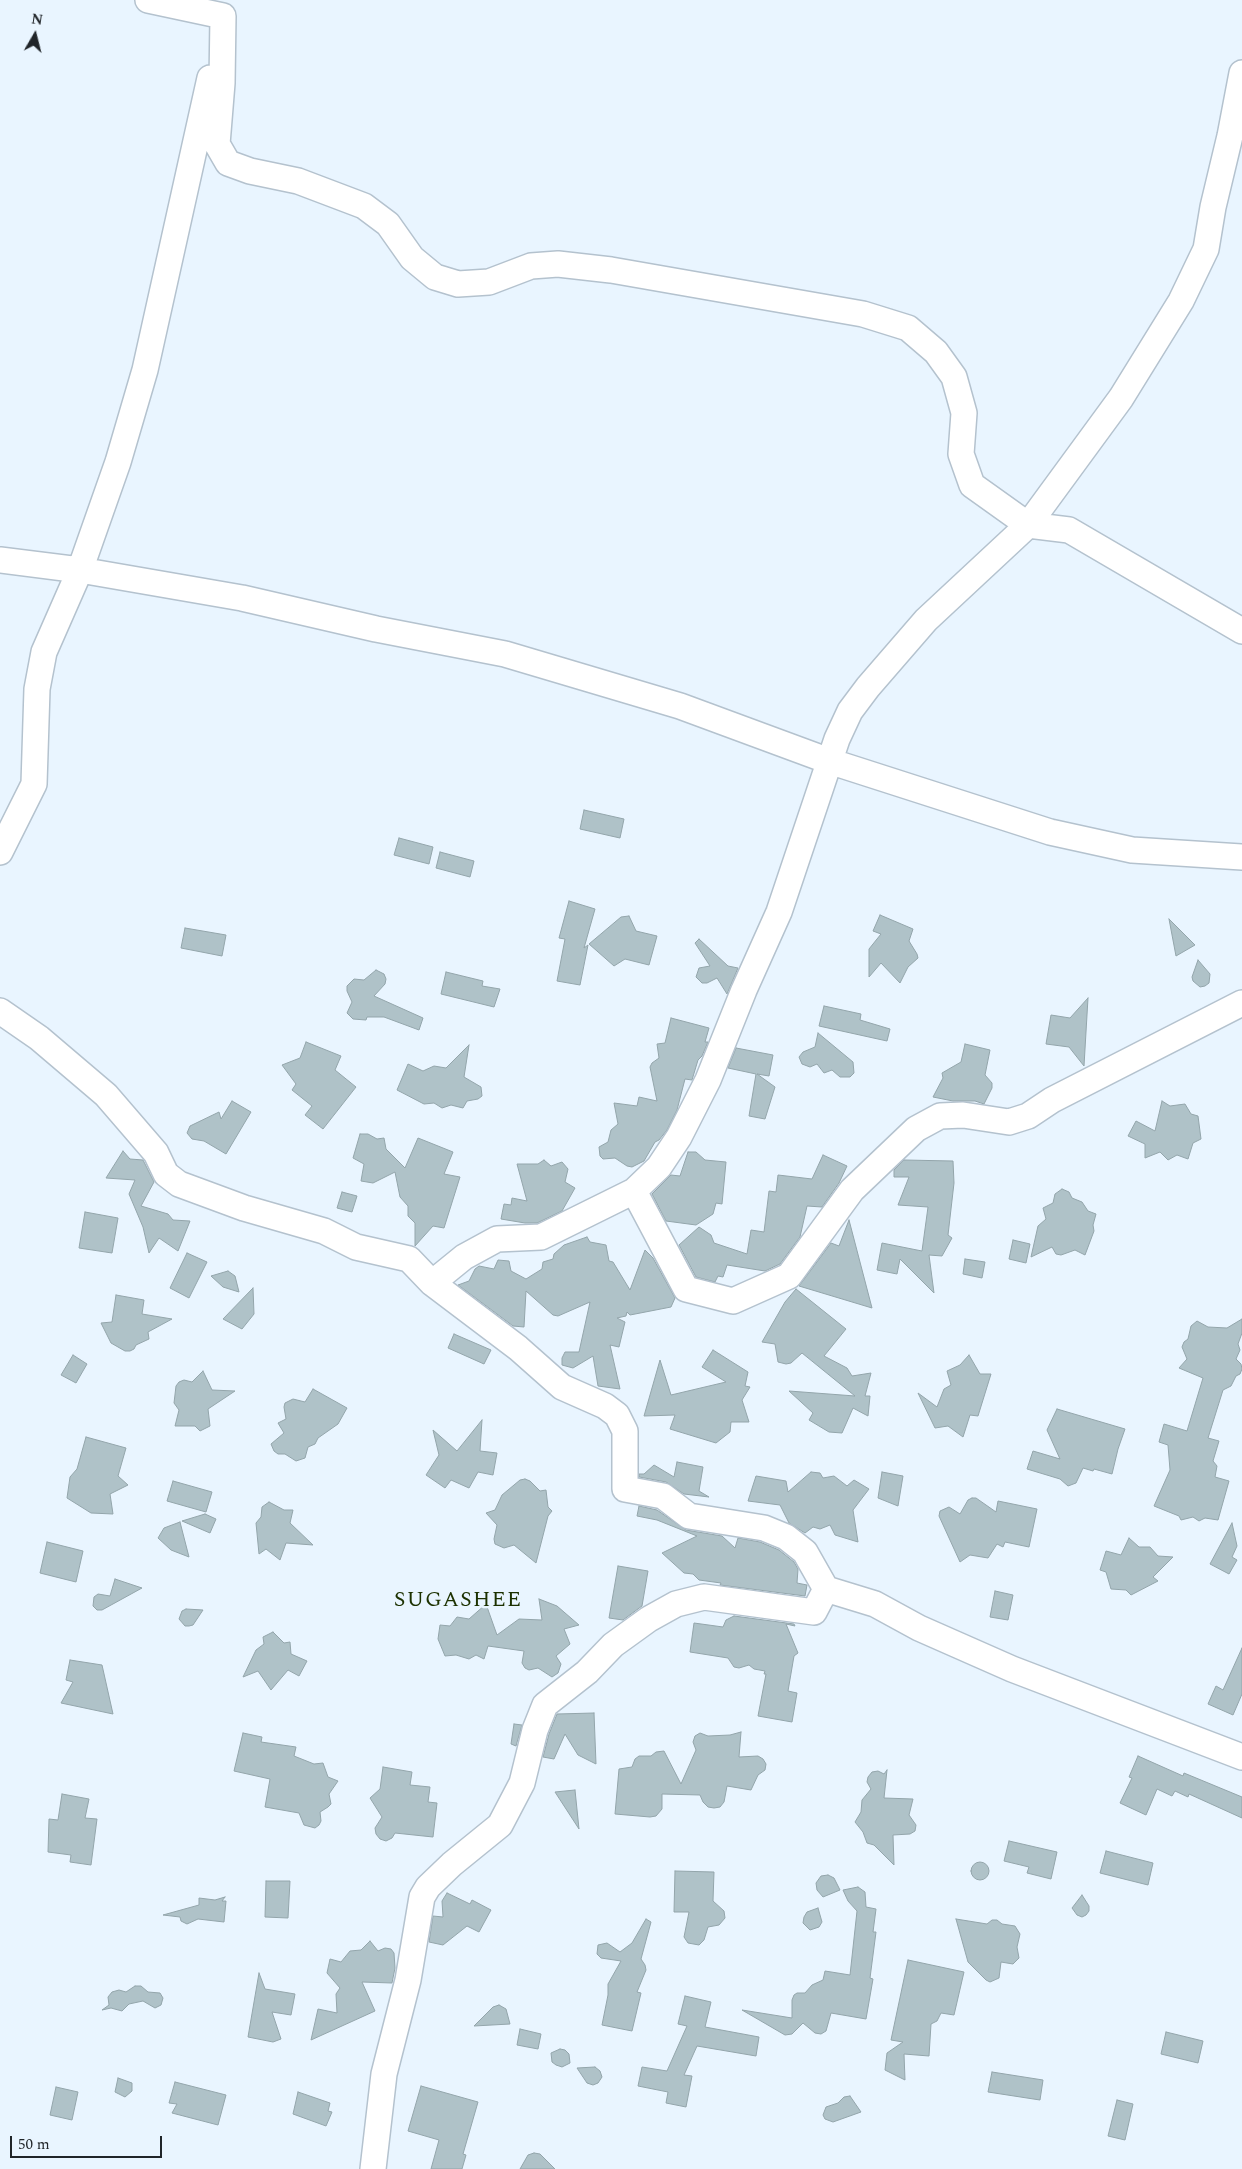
<!DOCTYPE html>
<html>
<head>
<meta charset="utf-8">
<style>
	body { margin:0 }
	#map { position:relative; width:1242px; height:2169px; overflow:hidden; background:#e9f5ff; font-family:Spectral,serif }
	canvas { display:block }
	.north { position:absolute; left:10px; top:10px; width:50px; height:50px; -webkit-text-stroke:4px #e9f5ff; paint-order:stroke; rotate:8deg; font-size:14px; font-weight:700; line-height:20px; text-align:center; color:#202529 }
	.north::after { content:''; display:block; margin:auto; width:18px; height:22px; background:#202529; clip-path:polygon(50% 0,100% 100%,50% 72%,0 100%) }
	.scale { position:absolute; left:10px; top:2136px; width:152px; height:22px; box-sizing:border-box; border:2px solid #202529; border-top:0; padding-left:6px; font-size:15px; line-height:18px; white-space:nowrap; color:#202529; -webkit-text-stroke:4px #e9f5ff; paint-order:stroke }
</style>
</head>
<body>
<div id="map">
<canvas width="1242" height="2169"></canvas>
<div class="north">N</div>
<div class="scale">50 m</div>
</div>
<script>
const g = document.querySelector('canvas').getContext('2d');
g.lineJoin = 'round';
function fill(path, color) { g.fillStyle = color; g.fill(path, 'evenodd'); }
const shape = rows => new Path2D(rows.map(r => 'M' + r).join(''));
function strokePath(path, color, width, dash) { g.strokeStyle = color; g.lineWidth = width; g.lineCap = dash ? 'butt' : 'round'; g.setLineDash(dash || []); g.stroke(path); }
function drawText(font, color, halo, rows, align = 'center') {
  g.font = font + ' Spectral,serif'; g.lineWidth = 4.5; g.setLineDash([]); g.textBaseline = 'middle'; g.strokeStyle = halo; g.fillStyle = color; for (const [text, x, y, turn = 0] of rows) {
    g.save(); g.translate(x, y); g.rotate((+turn || 0) * Math.PI / 180); g.textAlign = isNaN(turn) ? turn : align; if (halo) g.strokeText(text, 0, 0); g.fillText(text, 0, 0); g.restore();
  }
}
const building = shape([
	[584,810,624,819,620,838,580,829,584,810],
	[399,838,433,847,429,864,394,855,399,838],
	[440,852,474,861,470,877,436,868,440,852],
	[569,901,595,909,584,948,588,945,580,985,557,981,565,939,559,938,569,901],
	[880,915,913,929,909,941,917,954,918,958,908,967,900,983,881,963,869,977,869,949,881,934,873,931,880,915],
	[629,916,636,931,657,936,649,965,625,959,614,966,589,944,621,917,629,916],
	[1169,919,1195,945,1176,956,1169,919],
	[185,928,226,935,222,956,181,948,185,928],
	[699,939,728,966,738,968,727,994,717,978,707,983,702,983,696,977,699,968,710,966,695,943,699,939],
	[1198,960,1210,974,1209,983,1205,986,1200,987,1193,981,1192,977,1198,960],
	[376,970,384,974,386,979,385,984,374,996,423,1018,419,1030,384,1017,367,1017,366,1020,353,1019,347,1013,352,1002,347,991,347,986,354,979,364,980,376,970],
	[446,972,483,981,482,986,500,989,494,1007,441,994,446,972],
	[1088,998,1084,1066,1069,1047,1046,1044,1051,1015,1070,1018,1088,998],
	[824,1006,861,1014,860,1020,890,1029,887,1041,819,1026,824,1006],
	[671,1018,709,1028,705,1042,708,1042,702,1056,698,1060,692,1080,685,1079,677,1110,667,1130,659,1140,655,1142,644,1161,632,1167,627,1166,615,1158,603,1159,600,1156,599,1147,608,1142,611,1130,618,1124,614,1103,637,1106,639,1097,657,1101,650,1067,652,1063,659,1058,657,1044,665,1043,671,1018],
	[818,1033,853,1062,854,1073,850,1077,840,1077,832,1070,824,1073,817,1064,810,1067,802,1064,799,1057,803,1052,815,1047,818,1033],
	[306,1042,341,1056,335,1070,356,1087,323,1129,305,1115,312,1106,292,1090,296,1084,282,1065,300,1058,306,1042],
	[965,1044,990,1050,985,1075,992,1083,992,1088,984,1104,975,1101,953,1101,933,1097,943,1078,942,1073,961,1062,965,1044],
	[469,1045,464,1077,481,1087,482,1096,478,1099,467,1101,463,1108,451,1105,442,1108,434,1103,424,1104,397,1090,408,1064,423,1071,434,1066,446,1068,469,1045],
	[736,1048,773,1055,769,1076,757,1074,775,1087,765,1119,749,1116,756,1074,728,1068,736,1048],
	[232,1101,251,1112,226,1154,204,1141,192,1139,187,1133,190,1126,219,1112,221,1119,232,1101],
	[1162,1101,1170,1106,1185,1104,1191,1114,1198,1116,1201,1139,1193,1143,1188,1159,1177,1155,1168,1160,1160,1152,1145,1158,1145,1144,1128,1136,1136,1121,1155,1131,1162,1101],
	[360,1134,368,1134,377,1139,384,1138,386,1149,405,1168,418,1138,453,1152,444,1174,460,1177,444,1228,433,1226,415,1246,415,1223,408,1216,408,1206,400,1197,395,1172,373,1183,361,1181,364,1164,353,1158,360,1134],
	[123,1151,130,1159,143,1160,154,1182,141,1206,168,1214,173,1220,190,1221,178,1251,159,1238,149,1253,143,1227,129,1194,135,1180,106,1178,123,1151],
	[688,1152,696,1152,705,1160,726,1162,722,1204,716,1203,713,1214,696,1225,666,1221,652,1194,671,1175,680,1176,688,1152],
	[823,1155,847,1166,839,1183,822,1207,807,1206,800,1237,780,1264,765,1271,727,1265,723,1277,718,1276,715,1282,696,1277,679,1245,699,1227,711,1235,714,1243,747,1254,751,1230,764,1232,769,1191,776,1192,778,1175,812,1179,823,1155],
	[544,1160,551,1166,562,1162,568,1169,565,1182,575,1188,562,1211,537,1223,525,1223,501,1219,504,1204,511,1205,512,1198,527,1201,517,1164,538,1164,544,1160],
	[904,1160,953,1161,954,1183,948,1235,952,1238,942,1256,929,1255,934,1293,900,1259,897,1274,877,1270,882,1243,922,1251,928,1207,898,1205,909,1177,894,1177,894,1170,904,1160],
	[1062,1189,1069,1192,1072,1198,1082,1202,1088,1211,1096,1214,1093,1225,1094,1231,1085,1255,1075,1250,1061,1255,1056,1254,1052,1247,1031,1257,1038,1226,1046,1219,1043,1208,1053,1203,1055,1194,1062,1189],
	[342,1192,357,1196,352,1212,337,1208,342,1192],
	[85,1212,118,1218,112,1253,79,1248,85,1212],
	[849,1220,872,1308,799,1286,831,1243,839,1246,849,1220],
	[587,1237,590,1242,606,1245,609,1261,613,1262,630,1290,645,1250,653,1258,675,1298,671,1307,630,1315,627,1312,626,1316,617,1318,625,1322,619,1347,610,1345,620,1389,598,1386,593,1356,573,1368,562,1365,562,1358,565,1352,579,1352,590,1302,558,1316,553,1315,526,1291,524,1327,513,1326,458,1285,469,1281,475,1269,479,1266,494,1269,498,1260,509,1261,511,1271,526,1279,542,1269,543,1262,553,1259,554,1254,564,1245,587,1237],
	[1013,1240,1030,1244,1026,1263,1009,1259,1013,1240],
	[187,1253,207,1262,189,1298,170,1288,187,1253],
	[965,1259,985,1262,982,1278,963,1274,965,1259],
	[228,1271,235,1276,239,1292,223,1287,211,1276,228,1271],
	[253,1288,254,1314,242,1329,223,1319,253,1288],
	[796,1289,846,1329,824,1356,847,1368,852,1376,871,1373,865,1396,870,1396,868,1416,853,1408,842,1433,829,1432,809,1420,813,1413,789,1391,855,1396,802,1353,791,1363,786,1364,778,1362,775,1344,762,1342,785,1302,796,1289],
	[116,1295,144,1300,142,1314,172,1319,148,1332,149,1339,136,1345,134,1349,130,1351,125,1351,111,1343,101,1323,112,1322,116,1295],
	[1242,1319,1242,1333,1238,1344,1240,1350,1236,1359,1241,1364,1242,1369,1240,1374,1236,1376,1231,1386,1223,1390,1208,1438,1219,1441,1213,1461,1217,1466,1215,1477,1229,1481,1218,1520,1205,1518,1199,1521,1193,1517,1181,1520,1179,1516,1154,1506,1170,1470,1168,1445,1159,1442,1164,1424,1187,1431,1203,1378,1179,1368,1187,1359,1182,1347,1184,1342,1188,1339,1191,1326,1197,1321,1208,1327,1227,1328,1242,1319],
	[454,1334,491,1350,484,1364,448,1348,454,1334],
	[713,1350,748,1372,745,1386,750,1387,742,1400,749,1422,731,1422,730,1432,716,1443,670,1429,675,1415,644,1416,660,1360,671,1395,726,1382,702,1367,713,1350],
	[73,1355,87,1364,76,1383,61,1375,73,1355],
	[969,1355,980,1374,991,1374,978,1416,970,1415,963,1437,948,1426,935,1428,918,1393,937,1407,944,1389,951,1385,947,1371,960,1365,969,1355],
	[203,1371,212,1390,235,1391,208,1409,210,1426,200,1431,195,1426,175,1426,179,1410,174,1403,176,1386,179,1382,184,1380,192,1382,203,1371],
	[313,1389,347,1408,338,1424,318,1438,315,1444,308,1447,305,1458,296,1461,285,1454,278,1454,274,1451,271,1444,284,1433,278,1423,286,1419,284,1407,285,1403,293,1399,305,1402,313,1389],
	[1057,1409,1125,1429,1118,1449,1112,1474,1094,1469,1093,1471,1083,1468,1076,1483,1068,1486,1060,1479,1027,1469,1033,1451,1060,1459,1047,1430,1057,1409],
	[482,1420,480,1451,497,1453,493,1475,478,1472,469,1488,451,1480,445,1488,426,1475,439,1455,433,1430,457,1451,482,1420],
	[86,1437,126,1448,118,1476,128,1485,110,1494,113,1514,91,1513,67,1498,70,1477,77,1469,86,1437],
	[677,1462,703,1467,699,1491,709,1497,684,1494,666,1482,639,1477,639,1474,644,1474,654,1465,674,1477,677,1462],
	[811,1472,820,1473,823,1478,834,1476,847,1486,854,1480,869,1489,853,1510,858,1542,835,1535,830,1525,820,1529,813,1527,805,1533,789,1523,780,1505,748,1501,756,1476,786,1481,788,1492,811,1472],
	[882,1472,903,1476,898,1506,878,1498,882,1472],
	[525,1479,530,1481,540,1491,546,1490,548,1507,552,1511,548,1516,536,1563,514,1545,504,1548,495,1544,494,1539,497,1525,486,1513,495,1510,502,1495,520,1480,525,1479],
	[173,1481,212,1492,206,1512,167,1501,173,1481],
	[972,1498,976,1498,996,1512,998,1501,1037,1509,1029,1547,1005,1542,1003,1547,997,1544,988,1558,970,1555,960,1562,939,1516,940,1511,949,1507,960,1514,968,1500,972,1498],
	[269,1502,284,1510,293,1510,290,1523,313,1545,286,1543,280,1560,266,1549,259,1554,256,1523,261,1517,262,1507,269,1502],
	[639,1506,657,1510,686,1530,722,1536,735,1548,738,1538,760,1542,779,1550,794,1562,798,1569,797,1583,807,1585,805,1596,720,1585,721,1583,699,1580,693,1574,684,1573,662,1553,697,1536,657,1520,637,1516,639,1506],
	[205,1514,216,1519,210,1533,182,1521,205,1514],
	[180,1522,189,1557,171,1550,158,1538,164,1528,180,1522],
	[1232,1523,1237,1546,1232,1557,1237,1560,1229,1574,1210,1564,1232,1523],
	[1129,1538,1139,1547,1150,1547,1158,1556,1173,1557,1153,1577,1158,1581,1131,1595,1126,1590,1111,1589,1106,1572,1100,1570,1106,1551,1121,1555,1129,1538],
	[47,1542,83,1551,76,1582,40,1573,47,1542],
	[618,1566,648,1571,642,1606,623,1620,609,1618,618,1566],
	[115,1579,142,1588,102,1610,97,1610,93,1606,94,1597,98,1594,110,1596,115,1579],
	[995,1591,1013,1595,1008,1620,990,1617,995,1591],
	[539,1599,557,1606,579,1625,564,1629,570,1644,556,1656,561,1664,558,1673,552,1677,538,1668,529,1670,525,1668,522,1663,524,1651,488,1646,484,1659,476,1655,469,1659,456,1655,445,1656,438,1639,440,1625,450,1626,457,1617,469,1619,486,1604,497,1635,519,1619,542,1620,539,1599],
	[186,1609,203,1610,193,1625,189,1626,185,1626,179,1619,182,1611,186,1609],
	[734,1616,794,1624,795,1626,786,1624,798,1653,794,1656,788,1691,797,1693,792,1722,758,1716,766,1674,764,1674,765,1671,754,1669,749,1665,739,1668,734,1667,728,1658,690,1652,694,1623,723,1627,726,1620,734,1616],
	[273,1632,284,1643,290,1642,291,1654,307,1661,299,1676,288,1670,271,1690,258,1671,243,1677,256,1650,264,1644,263,1637,273,1632],
	[1242,1648,1242,1694,1233,1715,1208,1704,1216,1686,1223,1690,1242,1648],
	[70,1660,102,1665,113,1714,61,1703,73,1682,66,1680,70,1660],
	[594,1713,596,1764,578,1755,565,1734,554,1759,543,1757,549,1734,557,1714,594,1713],
	[514,1724,522,1725,516,1746,511,1744,514,1724],
	[741,1732,739,1757,758,1756,763,1759,766,1764,765,1770,758,1775,751,1790,727,1786,724,1802,720,1807,714,1808,708,1807,703,1802,700,1795,662,1794,662,1809,656,1816,650,1817,615,1814,619,1769,632,1767,635,1759,639,1756,651,1756,656,1752,664,1751,681,1784,696,1750,693,1742,695,1736,700,1733,708,1736,730,1735,741,1732],
	[243,1733,262,1737,261,1742,296,1747,294,1756,314,1764,323,1763,328,1777,338,1781,329,1794,331,1804,328,1807,320,1812,321,1821,319,1825,315,1828,304,1825,299,1813,265,1807,270,1779,234,1771,243,1733],
	[1138,1756,1183,1776,1184,1773,1242,1797,1242,1818,1189,1794,1188,1797,1175,1791,1172,1796,1157,1789,1146,1815,1120,1803,1132,1778,1129,1777,1138,1756],
	[383,1767,412,1772,410,1785,430,1787,428,1802,437,1803,433,1837,395,1833,392,1838,386,1841,380,1839,376,1834,375,1828,382,1817,370,1798,380,1789,383,1767],
	[887,1770,884,1798,913,1799,909,1815,916,1825,915,1831,910,1834,893,1835,894,1865,874,1845,867,1843,863,1832,855,1822,861,1812,862,1800,871,1789,867,1782,868,1777,872,1772,878,1771,884,1774,887,1770],
	[575,1790,579,1829,555,1792,575,1790],
	[62,1794,89,1799,85,1818,97,1819,91,1865,70,1862,71,1855,48,1852,49,1819,58,1820,62,1794],
	[1009,1841,1057,1852,1051,1879,1027,1873,1029,1867,1004,1861,1009,1841],
	[1106,1851,1153,1863,1148,1885,1100,1873,1106,1851],
	'971 1871a9 9 0 1 1 18 0a9 9 0 1 1-18 0Z',
	[675,1871,714,1872,713,1901,724,1911,725,1918,719,1925,708,1927,704,1940,699,1945,688,1943,684,1937,689,1912,674,1912,675,1871],
	[828,1875,834,1878,840,1890,823,1897,817,1890,816,1883,821,1876,828,1875],
	[266,1881,290,1881,288,1918,265,1917,266,1881],
	[858,1887,865,1892,866,1907,876,1909,873,1932,876,1932,870,1978,873,1979,866,2019,831,2013,826,2031,821,2034,815,2033,803,2023,792,2034,785,2035,742,2010,792,2018,792,2000,794,1995,797,1993,805,1993,812,1985,823,1980,825,1971,850,1975,857,1911,848,1901,843,1890,858,1887],
	[447,1893,470,1904,472,1900,491,1910,479,1932,467,1926,443,1945,429,1942,433,1916,443,1917,442,1901,447,1893],
	[1082,1895,1089,1906,1089,1911,1086,1915,1082,1917,1077,1915,1072,1908,1082,1895],
	[225,1897,222,1901,226,1901,224,1922,198,1919,187,1924,181,1921,180,1917,163,1915,199,1905,199,1898,215,1900,225,1897],
	[818,1908,822,1922,819,1927,810,1930,803,1923,804,1917,807,1912,818,1908],
	[646,1919,651,1922,641,1959,645,1965,646,1970,637,1992,641,1993,632,2031,602,2025,608,1995,608,1984,621,1961,601,1958,597,1954,598,1945,607,1943,620,1952,632,1943,646,1919],
	[956,1919,987,1924,992,1920,997,1920,1002,1924,1015,1926,1020,1934,1017,1947,1019,1958,1013,1964,1001,1962,999,1978,990,1982,986,1980,968,1962,956,1919],
	[370,1941,378,1951,385,1948,391,1949,394,1953,395,1968,392,1983,362,1982,375,2011,311,2040,318,2009,337,2013,336,1994,340,1988,327,1973,330,1959,341,1962,350,1951,361,1950,370,1941],
	[908,1960,964,1972,954,2015,941,2013,937,2021,931,2024,929,2056,904,2054,905,2080,885,2070,887,2053,903,2042,891,2040,908,1960],
	[259,1973,265,1989,295,1994,291,2015,272,2012,281,2039,273,2042,248,2037,259,1973],
	[135,1986,141,1986,148,1992,160,1993,163,1998,161,2005,155,2008,143,2001,129,2004,122,2011,111,2008,102,2010,109,2005,108,1997,112,1992,119,1990,126,1992,135,1986],
	[685,1996,711,2002,705,2027,759,2037,756,2056,697,2046,684,2075,692,2076,686,2107,666,2103,668,2092,638,2086,642,2067,667,2071,687,2026,678,2024,685,1996],
	[499,2005,506,2009,510,2024,474,2026,493,2007,499,2005],
	[520,2029,541,2034,538,2049,517,2045,520,2029],
	[1166,2032,1203,2041,1198,2063,1161,2054,1166,2032],
	[560,2049,565,2050,569,2054,570,2063,562,2067,556,2065,552,2062,551,2053,560,2049],
	[595,2067,600,2071,602,2077,598,2083,593,2085,587,2083,577,2068,595,2067],
	[992,2072,1043,2080,1040,2100,988,2092,992,2072],
	[118,2078,132,2083,132,2091,125,2097,115,2092,118,2078],
	[175,2082,226,2095,218,2125,172,2113,177,2104,169,2103,175,2082],
	[421,2086,478,2102,463,2154,466,2155,462,2169,431,2169,439,2140,408,2131,421,2086],
	[56,2087,78,2092,72,2120,50,2115,56,2087],
	[298,2092,330,2103,328,2111,332,2112,326,2126,293,2114,298,2092],
	[850,2096,861,2112,833,2122,825,2119,823,2115,826,2107,838,2103,844,2097,850,2096],
	[1117,2100,1133,2104,1125,2140,1108,2136,1117,2100],
	[534,2153,540,2154,555,2169,520,2169,528,2155,534,2153]
]);
fill(building, '#afc2c8');
strokePath(building, '#93a5ab', 1);
const minor = shape([
	[148,0,223,16,222,83,217,144,228,163,250,171,298,181,364,206,388,224,412,258,435,277,458,284,489,282,531,266,558,264,611,270,863,314,908,328,936,352,954,377,964,413,961,454,972,485,1028,525,1069,530,1242,631],
	[0,560,80,570,242,598,376,629,505,654,680,706,829,761,1050,832,1132,850,1242,857],
	[0,852,34,784,37,689,44,652,80,570,118,462,145,370,210,78],
	[0,1011,39,1038,106,1095,156,1153,166,1174,179,1184,244,1208,324,1231,356,1247,409,1259,432,1283,518,1348,562,1387,605,1406,617,1415,625,1431,625,1489,663,1496,689,1516,764,1528,786,1537,805,1552,826,1589],
	[634,1191,686,1289,733,1301,789,1276,852,1190,916,1129,940,1116,963,1115,1009,1122,1028,1116,1052,1100,1242,1003],
	[432,1283,464,1257,497,1239,541,1237,634,1191,659,1167,679,1137,708,1080,744,990,779,912,837,739,850,711,868,687,926,620,1028,525,1121,398,1181,301,1206,249,1213,207,1230,136,1242,73],
	[373,2169,384,2074,408,1980,422,1897,428,1887,452,1864,500,1825,522,1783,535,1730,545,1705,587,1672,613,1645,649,1619,676,1604,704,1597,814,1612,826,1589,875,1604,919,1628,1012,1669,1242,1757]
]);
strokePath(minor, '#b4c2ce', 28);
strokePath(minor, '#fff', 25);
g.letterSpacing = '1px';
drawText('22px', '#1c3100', '#e9f5ff', [
	["SUGASHEE",458,1602]
]);
g.letterSpacing = '0px';
</script>
</body>
</html>
